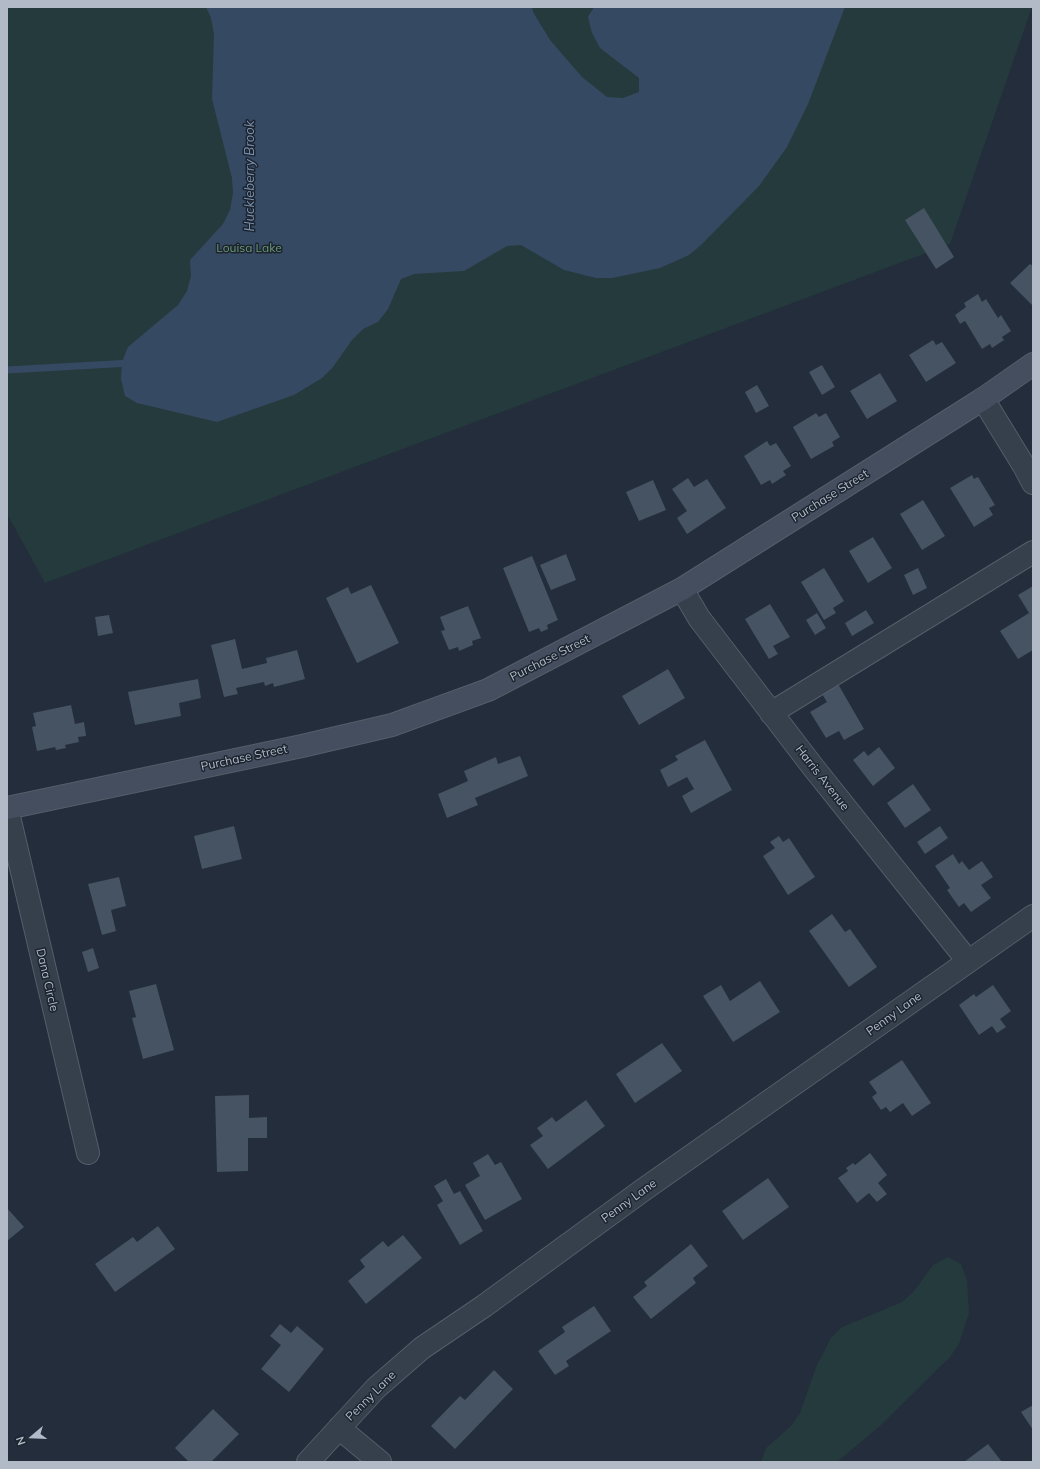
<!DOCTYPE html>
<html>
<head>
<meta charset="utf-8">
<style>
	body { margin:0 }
	#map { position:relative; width:1040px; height:1469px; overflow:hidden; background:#232d3b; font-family:Mulish,sans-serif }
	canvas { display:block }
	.frame { position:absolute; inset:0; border:8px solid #b2bac7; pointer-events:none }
	.north { position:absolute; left:12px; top:1417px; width:40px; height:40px; -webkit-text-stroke:3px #1c2430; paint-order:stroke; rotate:251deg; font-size:11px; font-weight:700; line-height:16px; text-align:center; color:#b2bac7 }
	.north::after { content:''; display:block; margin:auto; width:14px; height:18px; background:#b2bac7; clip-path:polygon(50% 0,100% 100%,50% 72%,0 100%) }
</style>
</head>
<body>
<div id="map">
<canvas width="1040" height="1469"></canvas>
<div class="frame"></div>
<div class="north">N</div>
</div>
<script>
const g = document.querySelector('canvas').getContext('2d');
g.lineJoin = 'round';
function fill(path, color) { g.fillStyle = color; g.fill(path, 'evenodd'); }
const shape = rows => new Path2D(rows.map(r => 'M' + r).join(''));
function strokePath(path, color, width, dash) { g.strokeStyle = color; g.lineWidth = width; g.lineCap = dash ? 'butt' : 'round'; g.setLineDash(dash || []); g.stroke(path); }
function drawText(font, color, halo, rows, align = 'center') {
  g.font = font + ' Mulish,sans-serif'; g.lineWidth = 3; g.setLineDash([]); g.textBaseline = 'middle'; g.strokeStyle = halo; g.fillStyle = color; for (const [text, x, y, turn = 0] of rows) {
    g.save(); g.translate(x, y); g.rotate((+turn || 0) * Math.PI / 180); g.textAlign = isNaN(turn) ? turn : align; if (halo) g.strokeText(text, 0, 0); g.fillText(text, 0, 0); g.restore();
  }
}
fill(shape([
	[7,7,1032,7,950,244,45,583,7,514],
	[948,1257,961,1264,967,1280,969,1313,959,1344,950,1357,881,1425,837,1462,761,1462,766,1448,791,1426,800,1413,816,1367,831,1338,842,1327,902,1302,914,1291,933,1265]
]), '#253a3c');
fill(shape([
	[206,7,532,7,533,12,550,40,582,77,607,97,623,98,639,92,639,78,600,48,592,33,588,17,594,7,845,7,808,104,787,147,759,186,701,245,689,255,660,268,612,278,596,278,564,270,521,245,507,246,464,271,414,274,401,279,388,309,378,322,363,329,352,340,333,367,322,378,294,395,217,422,137,403,125,396,121,379,122,362,128,347,178,305,187,291,191,276,190,260,223,224,230,210,233,193,232,178,212,99,214,34,211,18]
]), '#364962');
strokePath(shape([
	[7,370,131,363]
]), '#364962', 7);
fill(shape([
	[924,208,954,257,936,269,905,220],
	[1030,264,1033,266,1033,306,1010,283],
	[978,294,982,302,986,299,998,318,1001,315,1011,331,1002,337,1004,340,992,348,990,344,982,349,965,321,960,324,955,315,966,307,964,303],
	[933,340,936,345,942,342,956,363,926,382,909,355],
	[822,365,835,387,822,395,809,372],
	[880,373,897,401,867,419,850,391],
	[757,385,769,406,756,413,745,392],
	[816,413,819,417,826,413,840,437,832,442,834,446,811,459,793,427],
	[767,441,770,446,776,443,791,466,783,471,786,475,772,484,770,480,761,485,744,456],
	[972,475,974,479,978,477,995,505,989,508,993,515,974,527,950,488],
	[688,478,694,487,707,479,726,508,687,534,677,518,687,511,672,489],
	[653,480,666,510,639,521,626,492],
	[923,500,945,536,922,550,900,514],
	[873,537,892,568,868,583,849,551],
	[566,554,576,580,551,590,540,565],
	[532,556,558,620,547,625,548,629,541,632,539,628,529,632,503,568],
	[824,568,844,601,833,608,836,613,824,620,801,582],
	[918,568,927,588,913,595,904,575],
	[371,585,399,643,357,663,326,598,348,587,351,594],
	[1033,586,1033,650,1018,659,1000,631,1029,613,1018,595],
	[770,604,790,637,773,646,778,654,769,659,745,619],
	[468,606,481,638,472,641,473,645,459,651,458,647,449,650,441,631,445,630,440,617],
	[866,610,874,623,852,636,845,623],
	[817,613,826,628,815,635,806,620],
	[109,615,113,633,98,636,95,617],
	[235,639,242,669,267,663,266,658,297,650,305,679,274,687,273,683,265,686,264,682,236,688,238,694,224,697,211,645],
	[668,669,685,698,639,725,622,696],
	[198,679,201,698,179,703,181,716,135,725,128,692],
	[838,684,864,729,844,740,839,731,826,738,810,712,827,702,822,694],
	[71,705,75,724,84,722,86,736,78,737,79,742,65,745,66,748,56,750,55,747,37,751,32,727,36,726,33,713],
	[705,740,732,790,691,813,682,796,694,789,687,777,668,787,660,770,678,760,675,756],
	[879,747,895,768,873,786,853,760,864,751,868,756],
	[520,756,528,776,475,798,478,805,447,818,438,794,468,781,464,771,496,757,498,764],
	[913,784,931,810,905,828,887,803],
	[234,826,242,859,202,869,194,836],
	[940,826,948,838,925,854,917,842],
	[779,836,783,842,789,838,815,877,788,895,763,856,775,848,770,842],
	[953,854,959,864,962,861,969,870,982,861,993,877,981,885,991,898,971,912,964,903,959,907,947,890,950,888,935,866],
	[119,877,126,906,111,910,116,931,102,935,88,884],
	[832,914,845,932,850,929,877,967,849,987,809,931],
	[93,948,99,968,88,972,82,952],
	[760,981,780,1012,733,1042,703,996,721,985,730,1001],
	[156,984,174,1050,143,1059,132,1018,136,1017,129,991],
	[993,985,1011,1011,1000,1019,1006,1027,997,1033,992,1026,979,1035,959,1005,974,994,976,997],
	[662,1043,682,1071,635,1103,616,1074],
	[902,1060,931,1103,912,1116,903,1103,890,1112,886,1107,881,1110,872,1097,877,1093,869,1082],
	[249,1095,249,1118,267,1117,267,1138,248,1138,248,1171,217,1172,215,1096],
	[586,1100,605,1126,548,1169,530,1145,543,1136,537,1128,552,1117,556,1122],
	[870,1153,887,1175,878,1183,887,1194,877,1202,869,1193,857,1203,838,1178,848,1171,846,1168,853,1163,855,1165],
	[488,1154,495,1165,501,1162,522,1199,485,1220,465,1185,480,1176,473,1163],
	[768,1178,789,1207,743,1240,722,1211],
	[446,1179,454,1194,460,1191,483,1231,460,1245,437,1205,443,1201,434,1186],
	[7,1208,24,1227,7,1241],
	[158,1226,175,1249,115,1292,95,1264,133,1237,137,1242],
	[403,1235,422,1258,366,1304,348,1281,365,1267,360,1260,383,1241,388,1247],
	[691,1244,708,1266,693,1278,696,1283,651,1319,633,1297,647,1286,644,1282],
	[594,1306,611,1331,566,1361,569,1366,555,1375,538,1351,565,1332,562,1327],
	[280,1324,291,1333,297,1326,324,1349,289,1392,261,1369,281,1345,270,1336],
	[494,1370,513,1389,455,1449,431,1426,460,1396,465,1400],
	[1033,1405,1033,1430,1021,1412],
	[213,1409,239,1434,211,1462,189,1462,175,1448],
	[988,1444,1002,1462,964,1462]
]), '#465362');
const minor = shape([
	[983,399,1024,466,1033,483],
	[682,589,699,618,813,767,968,961],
	[771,713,1033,552],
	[7,808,88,1153],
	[339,1428,380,1462],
	[308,1462,376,1388,422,1348,484,1306,643,1190,1033,916]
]);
const secondary = shape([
	[7,808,302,746,392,725,488,690,682,589,983,399,1033,364]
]);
strokePath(minor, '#555d69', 24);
strokePath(secondary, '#555d69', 24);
strokePath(minor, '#363f4c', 22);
strokePath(secondary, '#444e5f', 22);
drawText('12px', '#699873', '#1c2430', [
	["Louisa Lake",249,248]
]);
drawText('12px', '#b2bac7', '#1c2430', [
	["Purchase Street",830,496,-32],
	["Purchase Street",550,658,-27],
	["Purchase Street",244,758,-12],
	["Harris Avenue",822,778,52],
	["Dana Circle",47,980,77],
	["Penny Lane",894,1014,-36],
	["Penny Lane",629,1201,-36],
	["Penny Lane",371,1396,-45]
]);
drawText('italic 13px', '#7a91af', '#1c2430', [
	["Huckleberry Brook",250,176,-90]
]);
</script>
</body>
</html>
